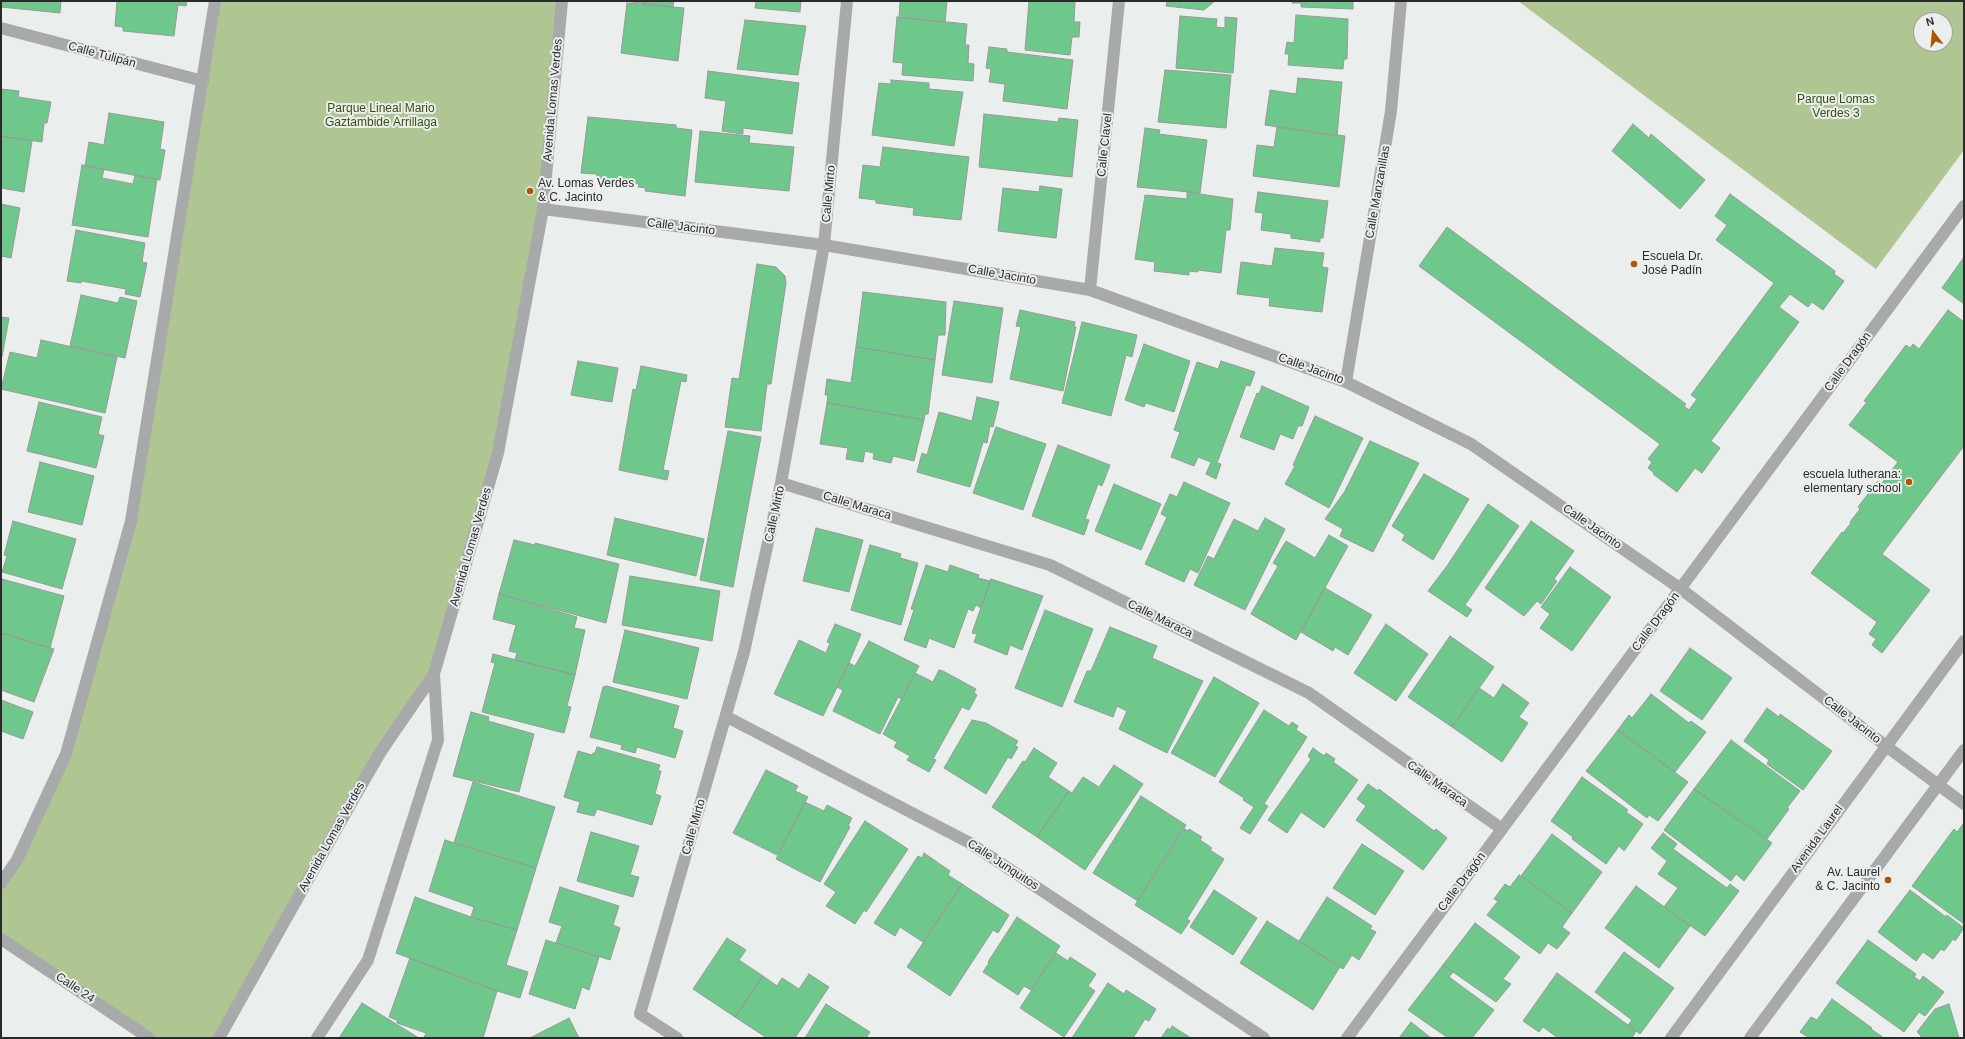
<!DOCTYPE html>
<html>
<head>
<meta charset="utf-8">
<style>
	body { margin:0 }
	#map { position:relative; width:1965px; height:1039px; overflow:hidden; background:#eaeeed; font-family:Helvetica,sans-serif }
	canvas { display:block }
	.frame { position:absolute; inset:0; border:2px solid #292b2a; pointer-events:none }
	.north { position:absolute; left:1913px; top:12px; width:40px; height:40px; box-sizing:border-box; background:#eaeeed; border:1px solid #9da09f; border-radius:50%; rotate:344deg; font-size:11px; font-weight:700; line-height:16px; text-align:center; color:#292b2a }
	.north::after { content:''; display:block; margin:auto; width:14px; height:18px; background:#b25303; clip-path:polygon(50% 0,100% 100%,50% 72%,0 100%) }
</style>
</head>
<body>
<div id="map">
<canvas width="1965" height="1039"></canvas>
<div class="frame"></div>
<div class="north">N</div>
</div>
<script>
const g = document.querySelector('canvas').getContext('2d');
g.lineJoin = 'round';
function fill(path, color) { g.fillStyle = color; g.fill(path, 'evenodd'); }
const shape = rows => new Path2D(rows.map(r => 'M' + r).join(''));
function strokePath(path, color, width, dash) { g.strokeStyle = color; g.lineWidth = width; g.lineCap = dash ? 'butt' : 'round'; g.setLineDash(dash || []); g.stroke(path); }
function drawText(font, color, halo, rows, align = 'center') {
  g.font = font + ' Helvetica,sans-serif'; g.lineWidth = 4; g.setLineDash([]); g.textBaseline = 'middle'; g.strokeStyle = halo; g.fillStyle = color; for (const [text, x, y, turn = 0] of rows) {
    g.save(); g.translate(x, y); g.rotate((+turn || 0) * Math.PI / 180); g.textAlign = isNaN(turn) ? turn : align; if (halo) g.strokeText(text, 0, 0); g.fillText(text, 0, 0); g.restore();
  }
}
fill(shape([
	[215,1,562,1,543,209,498,453,434,674,219,1038,150,1038,1,939,1,883,66,754,131,521],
	[1518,1,1964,1,1964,150,1876,269],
	[1921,20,1945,20,1945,44,1921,44]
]), '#afc592');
const building = shape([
	[1,1,61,1,60,13,1,7,1,1],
	[117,1,187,1,186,6,178,5,174,36,123,31,123,27,115,26,117,1],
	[624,1,674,1,673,7,624,1],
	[756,1,801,1,800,12,755,8,756,1],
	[900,1,947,1,945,22,899,18,900,1],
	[1029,1,1075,2,1074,22,1080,22,1079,37,1072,37,1070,55,1025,50,1029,1],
	[1167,1,1215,1,1204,10,1166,6,1167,1],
	[1292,1,1353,1,1353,9,1301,7,1301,3,1292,3,1292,1],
	[627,3,684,8,678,61,621,53,627,3],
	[1296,15,1348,19,1347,59,1344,59,1343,69,1288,65,1289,54,1285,54,1287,42,1294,43,1296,15],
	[1180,16,1217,19,1216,27,1225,28,1225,17,1237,18,1233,73,1176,68,1180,16],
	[897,17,967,24,965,45,969,45,968,63,974,64,973,81,902,75,903,63,893,62,897,17],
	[745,20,806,26,798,75,737,69,745,20],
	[989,47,1007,49,1007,52,1073,60,1067,109,1003,101,1005,84,989,82,991,69,986,68,989,47],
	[1165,70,1231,75,1226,128,1158,122,1165,70],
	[708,71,799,83,792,134,743,128,743,134,722,131,726,101,705,98,708,71],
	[1298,78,1342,82,1337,136,1265,125,1270,90,1296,94,1298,78],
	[891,80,929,83,929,89,963,92,954,146,872,135,879,83,891,84,891,80],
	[1,89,19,91,18,97,51,102,47,123,44,123,42,142,1,136,1,89],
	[109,113,164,122,160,149,165,150,160,180,85,166,89,142,104,145,109,113],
	[984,114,1058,122,1059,118,1078,120,1072,177,979,167,984,114],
	[588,117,676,125,676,128,692,130,685,196,645,191,646,188,638,187,639,184,596,179,597,174,581,173,588,117],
	[1633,124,1649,138,1651,134,1705,180,1680,209,1612,151,1633,124],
	[1277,127,1345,136,1339,187,1253,176,1257,145,1274,147,1277,127],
	[1145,128,1160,130,1159,134,1207,140,1200,193,1137,187,1145,128],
	[700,131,750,136,749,143,794,147,789,191,695,182,700,131],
	[1,136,32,141,24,192,1,188,1,136],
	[883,147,969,157,961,220,913,215,914,208,876,203,876,200,859,198,863,165,880,167,883,147],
	[82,165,104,169,102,178,133,184,135,175,157,179,148,237,72,225,82,165],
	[1040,186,1062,189,1056,238,998,231,1003,188,1039,192,1040,186],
	[1187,192,1233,199,1230,230,1226,230,1221,273,1198,270,1198,272,1189,271,1189,275,1154,271,1155,262,1135,259,1145,195,1187,199,1187,192],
	[1258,192,1328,201,1323,238,1320,238,1320,242,1291,238,1291,234,1261,230,1263,213,1255,212,1258,192],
	[1730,194,1835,271,1834,274,1844,281,1823,310,1812,302,1808,307,1790,294,1779,307,1799,322,1711,441,1720,448,1702,473,1695,468,1677,492,1653,474,1654,473,1648,468,1652,462,1648,459,1660,444,1419,266,1447,227,1686,404,1684,406,1689,410,1697,399,1691,395,1774,283,1716,240,1727,225,1715,216,1730,194],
	[1,204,20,208,11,258,1,256,1,204],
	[76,230,145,243,142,262,147,263,140,297,125,294,126,289,81,281,81,283,67,281,76,230],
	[1275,248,1324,253,1322,267,1328,268,1322,312,1269,306,1270,298,1237,294,1241,262,1272,266,1275,248],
	[1964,257,1964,304,1942,288,1964,257],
	[757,264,776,267,785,276,786,283,771,384,767,384,761,431,725,427,732,378,739,379,757,264],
	[863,292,946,302,945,335,938,335,935,360,856,347,863,292],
	[81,295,118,303,120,297,137,301,125,358,70,346,81,295],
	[954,301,1003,308,992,383,942,375,954,301],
	[1020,310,1075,322,1074,326,1076,327,1063,391,1010,379,1021,327,1016,326,1020,310],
	[1948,310,1964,322,1964,446,1882,554,1930,590,1882,653,1872,645,1876,639,1869,634,1877,622,1811,573,1842,532,1843,533,1851,523,1850,522,1860,509,1858,507,1878,481,1882,483,1898,462,1849,425,1867,402,1864,401,1906,345,1910,348,1913,344,1919,349,1948,310],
	[1,317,9,318,2,357,1,357,1,317],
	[1082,322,1137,335,1132,357,1126,355,1111,416,1062,403,1082,322],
	[41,340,117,357,105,413,1,389,10,352,37,358,41,340],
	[1144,344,1190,361,1174,412,1146,403,1144,407,1125,400,1144,344],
	[856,347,935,360,928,414,925,414,924,420,827,403,828,395,825,395,827,379,851,383,856,347],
	[578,361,618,368,612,402,571,395,578,361],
	[1221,361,1255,372,1250,386,1246,385,1217,463,1221,464,1216,479,1206,474,1211,462,1198,457,1194,466,1171,457,1180,432,1174,430,1197,362,1218,369,1221,361],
	[641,366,687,375,686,382,681,381,663,470,669,471,667,480,619,470,633,389,636,390,641,366],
	[1262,386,1309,407,1302,426,1298,426,1293,439,1280,434,1274,450,1240,437,1257,393,1259,394,1262,386],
	[977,397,999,402,993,427,990,426,987,443,983,442,970,487,917,472,922,453,927,455,939,412,972,421,977,397],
	[39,402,102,417,98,434,104,436,96,468,27,451,39,402],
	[827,403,924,420,914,461,893,456,891,463,873,459,874,453,865,451,863,462,846,459,848,448,820,444,827,403],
	[1315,416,1363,438,1329,508,1285,484,1295,466,1293,465,1315,416],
	[996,427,1046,444,1023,510,973,493,996,427],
	[728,431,761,437,733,587,700,580,728,431],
	[1370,441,1419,463,1373,552,1340,536,1343,529,1325,519,1345,491,1370,441],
	[1058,445,1110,465,1102,486,1098,484,1085,519,1089,520,1084,535,1032,516,1058,445],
	[40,462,94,476,82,525,28,512,40,462],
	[1424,474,1469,499,1433,560,1402,540,1405,535,1392,526,1424,474],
	[1184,482,1230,503,1198,573,1190,569,1184,582,1145,564,1167,517,1161,514,1170,494,1177,497,1184,482],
	[1114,484,1161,504,1141,550,1095,531,1114,484],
	[1488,504,1519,526,1465,605,1472,610,1467,617,1428,591,1447,566,1488,504],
	[615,518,704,539,696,576,607,555,615,518],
	[1265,518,1285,529,1245,610,1194,585,1208,556,1214,559,1234,519,1258,531,1265,518],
	[13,521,76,539,62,589,2,572,7,556,4,555,13,521],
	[1531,521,1574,551,1554,579,1557,581,1541,604,1537,601,1524,616,1485,588,1531,521],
	[816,528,863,540,849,592,803,581,816,528],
	[1329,535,1348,546,1296,640,1251,614,1278,566,1273,563,1286,541,1315,558,1329,535],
	[514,540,535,545,535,543,619,564,606,623,499,594,514,540],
	[870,545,901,554,900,558,918,563,901,625,851,610,870,545],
	[926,565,948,572,950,565,979,575,978,578,990,581,981,608,976,605,973,611,968,609,954,648,929,638,926,648,904,640,914,610,911,609,926,565],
	[1570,567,1611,597,1572,651,1540,628,1550,614,1541,607,1570,567],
	[630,576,720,591,712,641,622,625,630,576],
	[2,579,64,596,50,648,1,633,2,579],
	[991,579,1043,596,1022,650,1010,645,1007,655,974,642,977,634,972,633,991,579],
	[1325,588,1372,615,1348,655,1335,647,1333,651,1301,632,1325,588],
	[499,594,577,617,574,628,585,630,575,675,515,660,517,653,509,651,516,625,493,619,499,594],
	[1045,610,1093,629,1062,707,1015,688,1045,610],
	[835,624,861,634,849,663,823,716,774,694,799,640,826,653,830,643,827,642,835,624],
	[1386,624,1428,654,1396,701,1354,673,1386,624],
	[1110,627,1157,646,1152,658,1203,681,1167,753,1119,729,1127,711,1117,706,1113,717,1074,702,1087,671,1091,671,1110,627],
	[625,630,699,648,687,699,613,682,625,630],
	[1,633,54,649,34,702,1,690,1,633],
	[1450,636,1494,667,1452,727,1408,697,1450,636],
	[869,641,919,666,902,699,898,697,880,734,833,711,843,690,837,687,849,663,855,666,869,641],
	[1690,648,1732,678,1702,720,1660,691,1690,648],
	[493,654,575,675,567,706,571,707,564,733,482,712,495,663,491,662,493,654],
	[939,670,943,671,976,689,974,693,977,695,969,710,962,707,933,759,936,760,929,772,907,760,910,756,894,747,897,742,883,734,915,673,933,682,939,670],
	[1214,677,1259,703,1215,777,1171,753,1214,677],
	[1503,684,1529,703,1519,717,1528,723,1502,762,1452,727,1479,688,1494,698,1503,684],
	[607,686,679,706,673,728,683,731,675,758,637,747,635,753,621,749,622,745,590,737,603,687,607,686],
	[1651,694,1689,723,1691,721,1706,732,1675,772,1618,730,1629,715,1632,718,1651,694],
	[1,700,33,712,23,739,1,731,1,700],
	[1767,708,1779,717,1780,714,1832,751,1803,790,1767,764,1769,760,1744,741,1767,708],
	[1264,710,1289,726,1292,722,1298,726,1296,730,1307,737,1264,804,1268,806,1250,834,1240,828,1254,807,1243,800,1244,798,1219,782,1264,710],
	[471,712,489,717,488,721,534,734,519,792,453,776,471,712],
	[972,720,986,723,1018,741,1015,746,1018,747,1011,759,1008,757,986,794,944,768,972,720],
	[1618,730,1688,782,1658,821,1649,815,1647,818,1586,771,1618,730],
	[1731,740,1800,791,1787,808,1789,809,1767,839,1694,789,1731,740],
	[597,747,660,765,658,771,661,771,655,794,661,796,652,825,597,809,594,816,577,812,580,802,564,797,578,751,592,755,593,753,595,753,597,747],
	[1034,748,1057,763,1048,777,1069,791,1037,837,992,807,1023,761,1025,762,1034,748],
	[1313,748,1324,756,1326,753,1335,759,1333,762,1358,780,1324,828,1301,812,1287,833,1268,820,1311,759,1308,756,1313,748],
	[1114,765,1143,784,1085,870,1037,837,1069,791,1072,793,1083,777,1099,787,1114,765],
	[766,770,798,786,795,791,808,797,777,855,733,833,766,770],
	[1582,777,1628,810,1626,812,1643,824,1624,851,1619,846,1606,864,1572,839,1573,837,1551,821,1582,777],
	[473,782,555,807,536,868,454,843,473,782],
	[1368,784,1378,791,1379,789,1434,831,1436,829,1447,838,1423,870,1356,820,1366,806,1357,799,1368,784],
	[1694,789,1772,843,1744,881,1736,874,1731,881,1664,830,1694,789],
	[1141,796,1186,825,1138,901,1093,873,1141,796],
	[805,802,824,811,827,805,852,818,848,826,850,827,820,882,776,859,805,802],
	[865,821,908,849,866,912,864,910,855,924,826,906,836,892,824,884,865,821],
	[1963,824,1964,825,1964,924,1912,886,1954,829,1957,832,1963,824],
	[1183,828,1188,831,1189,829,1202,837,1200,840,1212,848,1210,850,1224,859,1187,919,1190,921,1181,934,1135,905,1183,828],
	[591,832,639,846,630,875,639,877,633,897,577,881,591,832],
	[1663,833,1677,844,1673,849,1727,888,1730,884,1739,891,1705,936,1664,907,1678,888,1658,874,1667,861,1651,848,1663,833],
	[1552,834,1602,872,1572,913,1521,876,1552,834],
	[445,840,536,868,517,930,471,917,474,907,429,891,445,840],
	[1362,844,1404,871,1375,915,1333,888,1362,844],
	[924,853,950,871,948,875,962,884,923,942,900,927,895,936,874,923,918,856,922,858,924,853],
	[1519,875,1572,913,1562,927,1570,933,1557,949,1548,943,1540,954,1487,915,1498,901,1494,899,1505,884,1510,887,1519,875],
	[962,884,1009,915,998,933,993,930,950,996,907,967,962,884],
	[1636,886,1690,926,1659,968,1605,928,1636,886],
	[560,887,619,906,613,925,620,928,610,960,556,943,562,926,549,922,560,887],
	[1214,890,1257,918,1233,955,1190,927,1214,890],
	[1910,890,1946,917,1947,915,1964,928,1955,941,1953,939,1944,951,1941,949,1933,959,1923,952,1916,961,1878,932,1910,890],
	[415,897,471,917,517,930,506,965,528,972,520,998,497,991,396,953,415,897],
	[1327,897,1372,926,1370,929,1376,932,1359,960,1352,955,1343,969,1299,941,1327,897],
	[1017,917,1060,946,1031,990,1024,986,1018,995,983,972,989,963,988,962,1017,917],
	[1267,921,1340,967,1313,1010,1240,963,1267,921],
	[1475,923,1520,957,1503,979,1511,984,1496,1002,1443,965,1475,923],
	[727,938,746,950,739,960,763,976,735,1017,693,989,727,938],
	[546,940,599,957,589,990,582,987,575,1009,529,994,546,940],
	[1868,940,1916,974,1914,977,1920,981,1923,976,1944,992,1925,1016,1919,1012,1904,1032,1836,983,1868,940],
	[1624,952,1674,988,1640,1034,1628,1025,1632,1020,1595,992,1624,952],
	[1056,953,1068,961,1070,957,1096,974,1088,986,1095,991,1064,1037,1020,1008,1056,953],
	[410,958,497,991,483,1038,424,1038,426,1033,397,1023,397,1020,389,1017,410,958],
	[1443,965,1453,972,1449,977,1494,1010,1472,1038,1448,1038,1408,1010,1443,965],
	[1557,973,1636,1031,1632,1038,1558,1038,1543,1027,1539,1032,1523,1021,1557,973],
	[809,974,829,987,795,1038,767,1038,735,1017,763,976,777,986,782,978,799,989,809,974],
	[1108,983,1124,994,1126,990,1156,1009,1149,1021,1145,1019,1133,1038,1072,1038,1108,983],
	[1832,999,1872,1028,1871,1029,1884,1038,1809,1038,1800,1032,1811,1017,1817,1020,1832,999],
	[362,1003,419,1038,339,1038,362,1003],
	[826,1004,870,1032,866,1038,805,1038,826,1004],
	[1949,1004,1959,1038,1919,1038,1921,1036,1917,1032,1935,1009,1949,1004],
	[569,1018,579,1038,530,1038,569,1018],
	[1411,1022,1431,1038,1399,1038,1411,1022],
	[1172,1026,1191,1038,1161,1038,1168,1028,1170,1030,1172,1026]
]);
fill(building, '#6ec88c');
strokePath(building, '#979997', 1);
strokePath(shape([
	[1,28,203,81],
	[543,209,824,245,1090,290,1346,382,1471,444,1681,589,1886,746,1964,804],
	[1090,290,1119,1],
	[1346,382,1391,111,1401,1],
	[781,483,1050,565,1309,693,1502,829],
	[727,717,970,843,1264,1038],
	[1,883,17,860,66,754,131,521,215,1],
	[1,939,149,1038],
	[219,1038,377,757,434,674,498,453,543,209,562,1],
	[317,1038,368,960,438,740,434,674],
	[677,1038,640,1014,744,652,781,483,824,245,847,1],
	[1347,1038,1964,206],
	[1671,1038,1964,641],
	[1750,1038,1964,750]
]), '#a8a9aa', 12);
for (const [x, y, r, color] of [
	[530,191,4,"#b25303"],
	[1634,264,4,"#b25303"],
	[1909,482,4,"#b25303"],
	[1888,880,4,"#b25303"]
]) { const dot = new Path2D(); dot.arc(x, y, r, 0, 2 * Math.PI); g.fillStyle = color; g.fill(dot); strokePath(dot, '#eaeeed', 1.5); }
drawText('12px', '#292b2a', '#eaeeed', [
	["Calle Tulipán",102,55,15],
	["Avenida Lomas Verdes",553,100,-85],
	["Calle Clavel",1105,145,-84],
	["Calle Manzanillas",1378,192,-80],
	["Calle Mirto",829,194,-85],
	["Calle Jacinto",681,227,7],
	["Calle Jacinto",1002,275,10],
	["Calle Dragón",1848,362,-54],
	["Calle Jacinto",1311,369,20],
	["Calle Maraca",857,506,17],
	["Calle Mirto",775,514,-78],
	["Calle Jacinto",1592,527,35],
	["Avenida Lomas Verdes",471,547,-74],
	["Calle Maraca",1160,619,26],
	["Calle Dragón",1656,622,-53],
	["Calle Jacinto",1852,720,38],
	["Calle Maraca",1437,784,35],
	["Calle Mirto",694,827,-74],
	["Avenida Lomas Verdes",332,837,-61],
	["Avenida Laurel",1817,839,-54],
	["Calle Junquitos",1003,865,33],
	["Calle Dragón",1462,882,-53],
	["Calle 24",75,988,34]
]);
drawText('12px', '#374d0d', '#eaeeed', [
	["Parque Lomas",1836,100],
	["Verdes 3",1836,114],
	["Parque Lineal Mario",381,109],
	["Gaztambide Arrillaga",381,123]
]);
drawText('12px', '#292b2a', '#eaeeed', [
	["Av. Lomas Verdes",538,184],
	["& C. Jacinto",538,198],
	["Escuela Dr.",1642,257],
	["José Padín",1642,271],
	["escuela lutherana:",1901,475,"right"],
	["elementary school",1901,489,"right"],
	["Av. Laurel",1880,873,"right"],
	["& C. Jacinto",1880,887,"right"]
], 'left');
</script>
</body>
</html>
